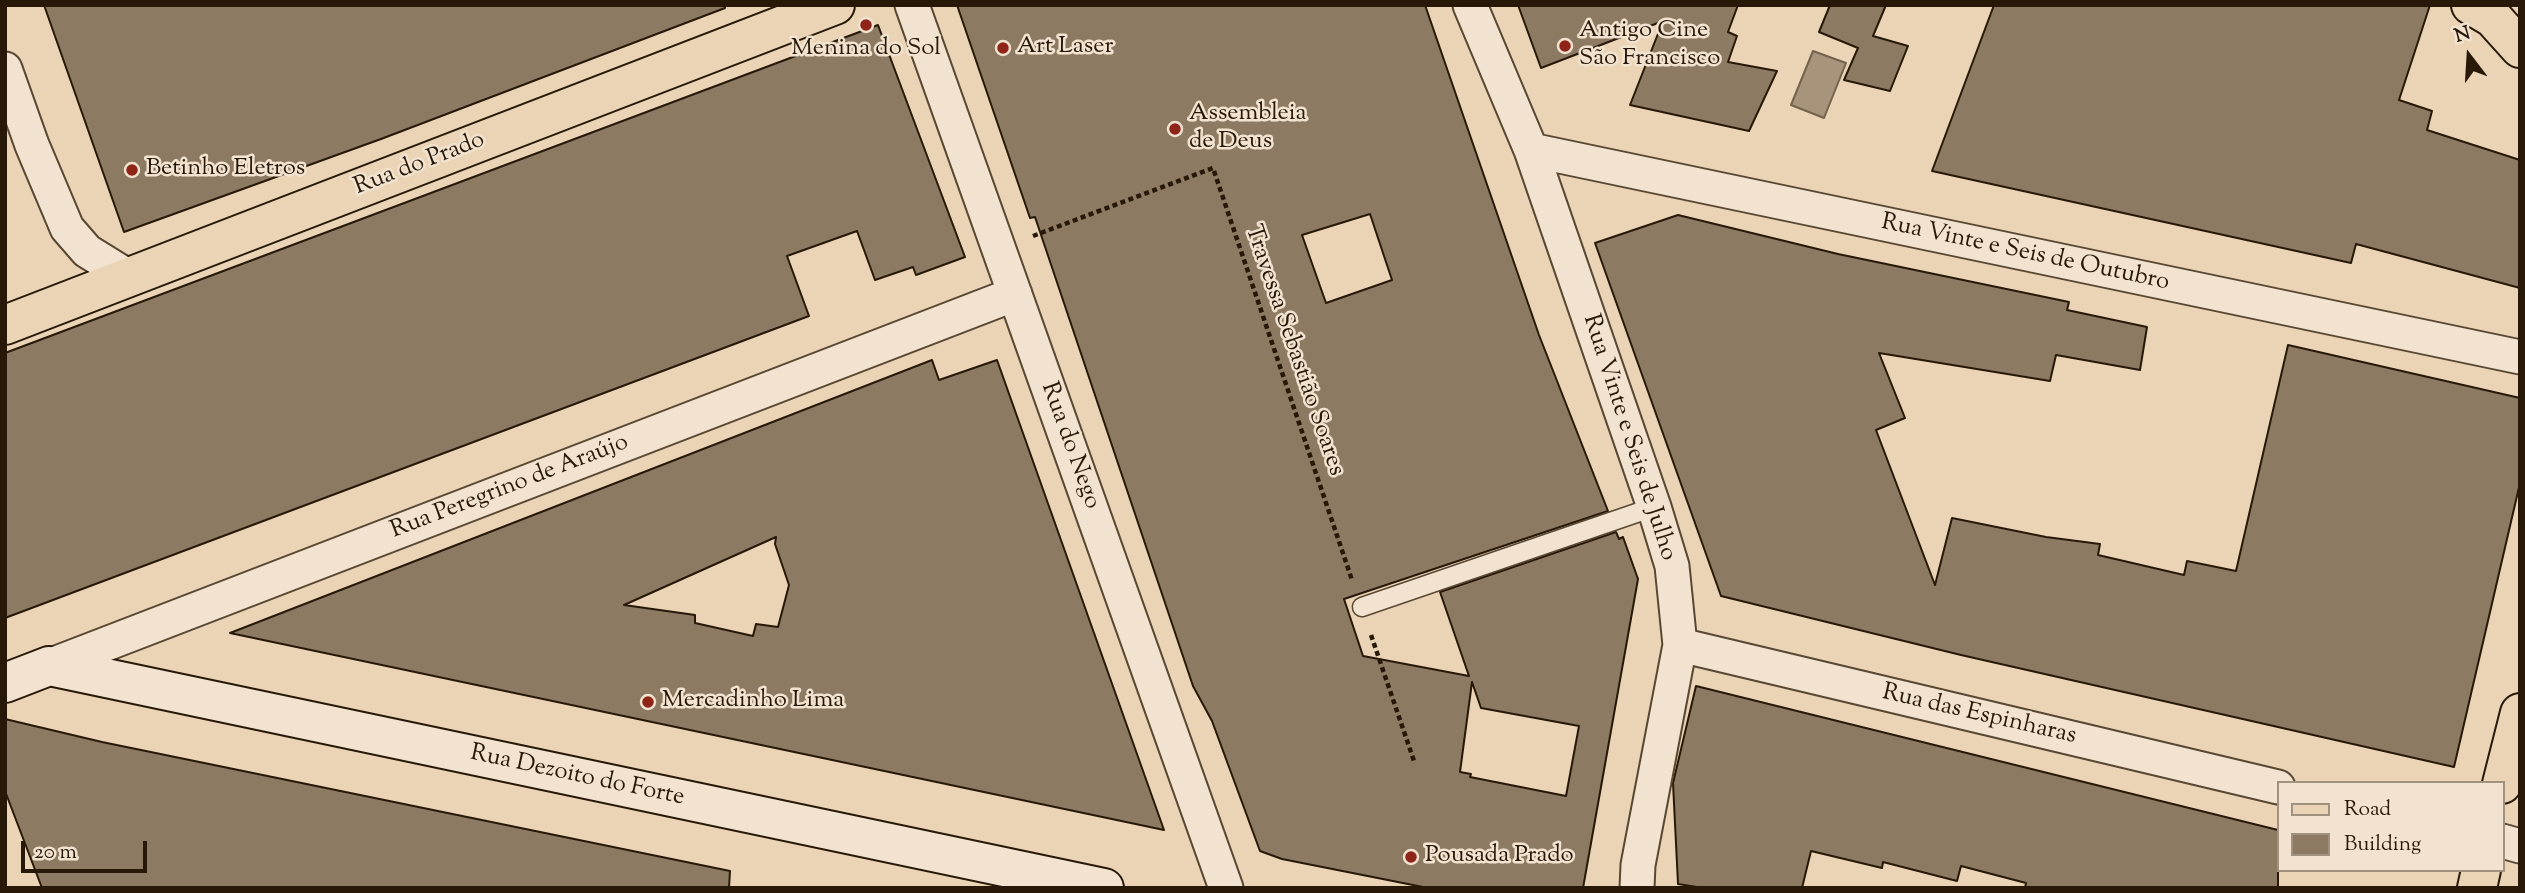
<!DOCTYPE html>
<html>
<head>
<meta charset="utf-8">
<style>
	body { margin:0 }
	#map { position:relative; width:2525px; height:893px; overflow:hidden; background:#ead4b5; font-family:"Sorts Mill Goudy",serif }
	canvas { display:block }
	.frame { position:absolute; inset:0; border:7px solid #271808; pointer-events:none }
	.legend { position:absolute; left:2277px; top:781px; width:228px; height:91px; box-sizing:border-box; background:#f1e3cf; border:2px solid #a0927f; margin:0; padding:9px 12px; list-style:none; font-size:21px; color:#271808 }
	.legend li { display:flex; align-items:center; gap:14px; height:35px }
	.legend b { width:35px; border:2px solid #a0927f }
	.north { position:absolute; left:2434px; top:21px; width:70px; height:70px; -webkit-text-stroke:5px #f1e3cf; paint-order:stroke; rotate:343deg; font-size:19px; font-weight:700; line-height:28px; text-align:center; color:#271808 }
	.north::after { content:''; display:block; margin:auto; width:24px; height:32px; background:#271808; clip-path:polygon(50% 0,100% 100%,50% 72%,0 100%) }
	.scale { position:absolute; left:21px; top:841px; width:126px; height:32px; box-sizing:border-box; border:4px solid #271808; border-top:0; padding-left:9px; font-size:21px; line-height:24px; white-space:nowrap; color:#271808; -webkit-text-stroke:5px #f1e3cf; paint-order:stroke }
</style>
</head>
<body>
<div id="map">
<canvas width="2525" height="893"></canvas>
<div class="frame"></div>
<ul class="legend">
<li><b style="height:9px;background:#ead4b5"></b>Road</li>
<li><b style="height:19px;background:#8c7a62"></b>Building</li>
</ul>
<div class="north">N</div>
<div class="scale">20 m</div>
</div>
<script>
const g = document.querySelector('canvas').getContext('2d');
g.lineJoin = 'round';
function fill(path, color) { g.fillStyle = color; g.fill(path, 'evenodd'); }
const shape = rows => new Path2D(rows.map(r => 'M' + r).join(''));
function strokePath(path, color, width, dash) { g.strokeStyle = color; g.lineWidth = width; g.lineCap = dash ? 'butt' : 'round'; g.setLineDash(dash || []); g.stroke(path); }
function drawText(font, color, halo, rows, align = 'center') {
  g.font = font + ' "Sorts Mill Goudy",serif'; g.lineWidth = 5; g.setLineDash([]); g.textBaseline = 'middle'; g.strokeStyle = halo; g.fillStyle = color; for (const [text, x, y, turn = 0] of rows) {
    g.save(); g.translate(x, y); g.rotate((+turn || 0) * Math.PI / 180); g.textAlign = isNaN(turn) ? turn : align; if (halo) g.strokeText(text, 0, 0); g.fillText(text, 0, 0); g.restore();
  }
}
const water = shape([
	[1813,51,1846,63,1824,118,1791,105,1813,51]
]);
fill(water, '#a8947a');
strokePath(water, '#74624c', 2);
const building = shape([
	[44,5,725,5,725,8,381,139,124,232,44,5],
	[957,5,1425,5,1539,335,1608,511,1344,599,1363,656,1469,676,1440,592,1616,532,1619,539,1623,537,1638,579,1583,888,1428,888,1282,859,1260,851,1212,721,1193,686,1035,217,1030,218,957,5],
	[1370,214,1392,280,1326,303,1302,235,1370,214],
	[1472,682,1481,708,1579,726,1566,796,1470,777,1471,774,1460,772,1472,682],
	[1518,5,1738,5,1728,32,1737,36,1728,62,1777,71,1749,131,1630,105,1663,21,1541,68,1518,5],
	[1830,5,1886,5,1873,36,1908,46,1890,91,1844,80,1858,48,1819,32,1830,5],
	[1994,5,2430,5,2399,100,2432,111,2427,130,2520,160,2520,288,2356,244,2351,263,1932,171,1994,5],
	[878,25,965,257,916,275,913,267,875,280,857,231,787,256,809,316,5,618,5,353,878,25],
	[1678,215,1838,254,2069,302,2067,310,2147,327,2140,370,2056,355,2050,381,1879,353,1905,418,1876,430,1935,585,1952,518,2046,537,2100,544,2098,555,2184,575,2187,561,2236,571,2288,345,2520,398,2520,483,2454,767,1961,655,1721,596,1595,243,1678,215],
	[932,360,939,380,997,360,1164,830,230,633,932,360],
	[776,537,775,544,789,585,778,627,756,624,753,636,695,623,695,615,624,605,776,537],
	[1696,686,2278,830,2278,888,2025,888,2026,883,1961,866,1957,881,1883,862,1882,868,1811,851,1802,888,1703,888,1678,884,1673,783,1696,686],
	[5,719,102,742,730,871,729,888,42,888,5,791,5,719]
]);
fill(building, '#8c7a62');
strokePath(building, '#271808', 2);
const service = shape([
	[1362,607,1654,507]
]);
const minor = shape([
	[912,5,1226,888],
	[1470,5,1531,150,1654,507,1672,566,1680,645,1638,865,1637,888],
	[5,69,32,145,67,228,87,251,129,277],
	[1531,150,2520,357],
	[1680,645,2278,787],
	[49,666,1015,294],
	[2502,841,2520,846]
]);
const secondary = shape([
	[5,683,49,666,1104,888]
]);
const primary = shape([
	[2471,5,2493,18,2520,48],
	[5,325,835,5],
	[2502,784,2520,713],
	[2477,888,2481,870]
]);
strokePath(service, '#584733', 21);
strokePath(minor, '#584733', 37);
strokePath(secondary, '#271808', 42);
strokePath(primary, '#271808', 42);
strokePath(shape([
	[1033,236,1213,168,1352,580],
	[1371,635,1414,761]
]), '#271808', 4.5, [5, 3.5]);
strokePath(service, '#f1e3cf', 18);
strokePath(minor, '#f1e3cf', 33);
strokePath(secondary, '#f1e3cf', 38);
strokePath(primary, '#ead4b5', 38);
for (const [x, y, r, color] of [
	[866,25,7,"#8f2418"],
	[1565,46,7,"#8f2418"],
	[1003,48,7,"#8f2418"],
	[1175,129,7,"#8f2418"],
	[132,170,7,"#8f2418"],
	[648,702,7,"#8f2418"],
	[1411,857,7,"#8f2418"]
]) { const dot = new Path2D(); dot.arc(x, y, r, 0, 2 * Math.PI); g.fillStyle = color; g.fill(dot); strokePath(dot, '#f1e3cf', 2.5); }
drawText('24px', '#271808', '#f1e3cf', [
	["Antigo Cine",1579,32],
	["São Francisco",1579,60],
	["Art Laser",1017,48],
	["Menina do Sol",866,50,"center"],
	["Assembleia",1189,115],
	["de Deus",1189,143],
	["Betinho Eletros",146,170],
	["Mercadinho Lima",662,702],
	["Pousada Prado",1425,857]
], 'left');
drawText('24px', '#271808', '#f1e3cf', [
	["Rua do Prado",420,165,-21],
	["Rua Vinte e Seis de Outubro",2025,254,12],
	["Travessa Sebastião Soares",1293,351,71],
	["Rua Vinte e Seis de Julho",1628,438,72],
	["Rua do Nego",1069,446,70],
	["Rua Peregrino de Araújo",510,488,-21],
	["Rua das Espinharas",1979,716,13],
	["Rua Dezoito do Forte",577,777,12]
]);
</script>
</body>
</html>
